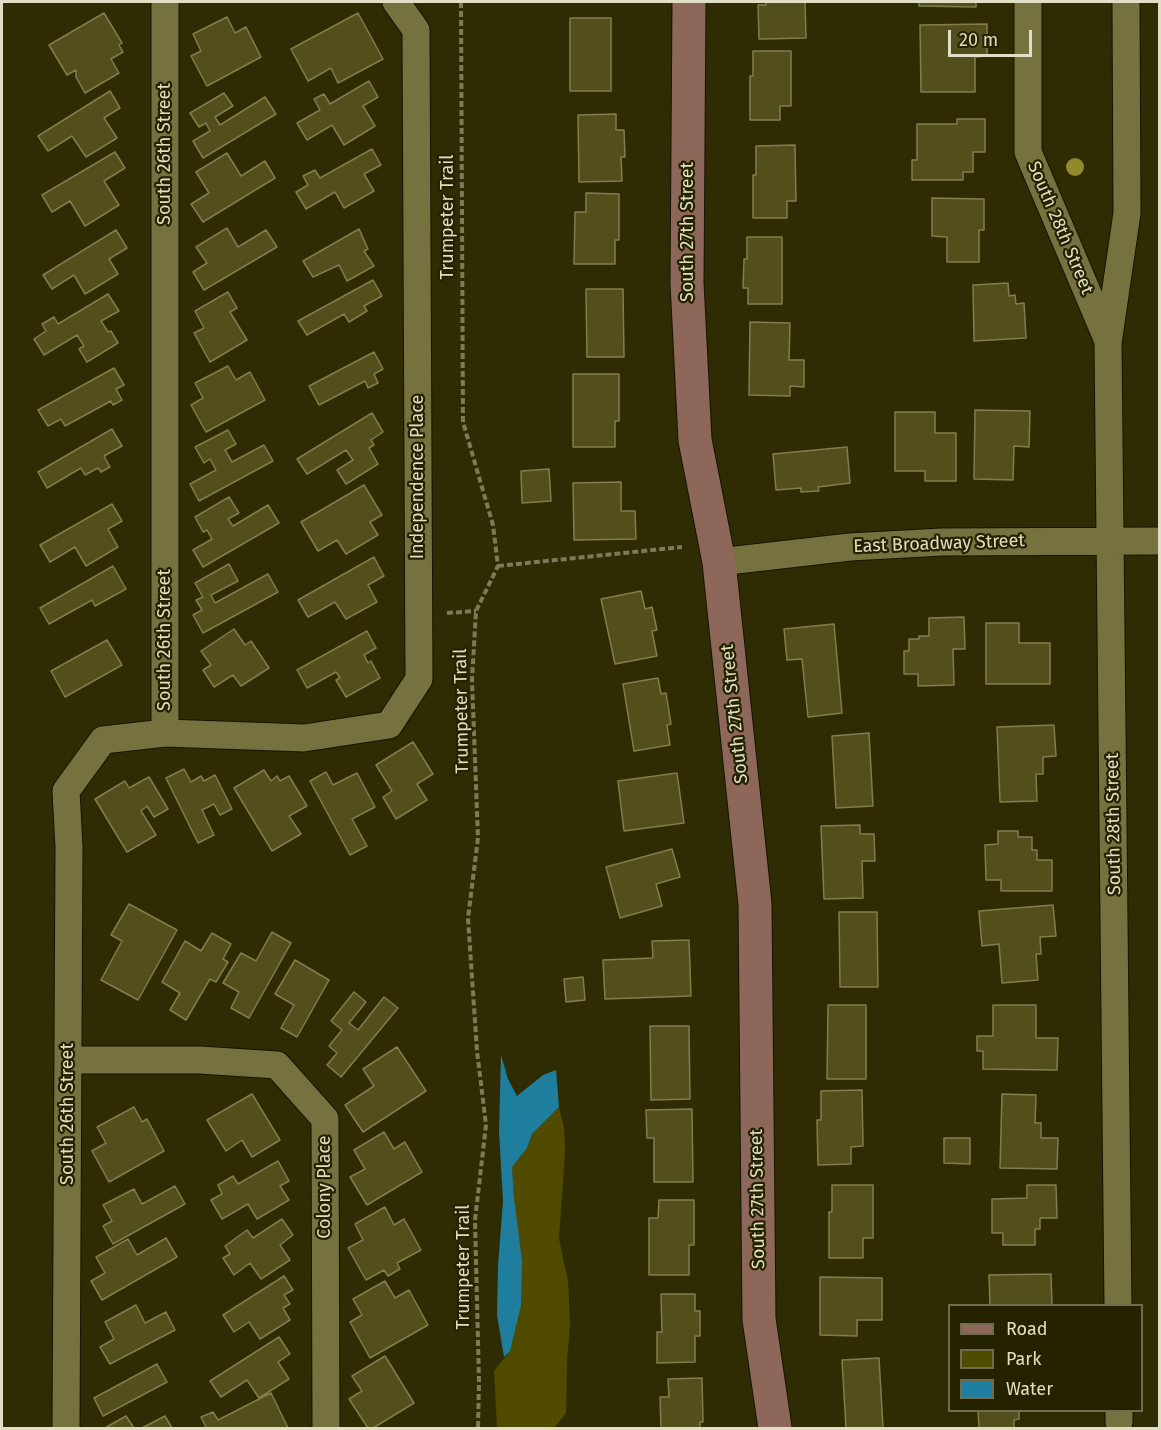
<!DOCTYPE html>
<html>
<head>
<meta charset="utf-8">
<style>
	body { margin:0 }
	#map { position:relative; width:1161px; height:1430px; overflow:hidden; background:#2f2c04; font-family:"Fira Sans",sans-serif }
	canvas { display:block }
	.frame { position:absolute; inset:0; border:3px solid #e0dec4; pointer-events:none }
	.legend { position:absolute; left:948px; top:1304px; width:195px; height:108px; box-sizing:border-box; background:#252200; border:2px solid #706d4e; margin:0; padding:8px 10px; list-style:none; font-size:18px; color:#e0dec4 }
	.legend li { display:flex; align-items:center; gap:12px; height:30px }
	.legend b { width:30px; border:2px solid #706d4e }
	.scale { position:absolute; left:948px; top:30px; width:84px; height:27px; box-sizing:border-box; border:3px solid #e0dec4; border-top:0; padding-left:8px; font-size:18px; line-height:21px; white-space:nowrap; color:#e0dec4; -webkit-text-stroke:4px #252200; paint-order:stroke }
</style>
</head>
<body>
<div id="map">
<canvas width="1161" height="1430"></canvas>
<div class="frame"></div>
<ul class="legend">
<li><b style="height:8px;background:#8d685a"></b>Road</li>
<li><b style="height:16px;background:#514b00"></b>Park</li>
<li><b style="height:16px;background:#1f7e9d"></b>Water</li>
</ul>
<div class="scale">20 m</div>
</div>
<script>
const g = document.querySelector('canvas').getContext('2d');
g.lineJoin = 'round';
function fill(path, color) { g.fillStyle = color; g.fill(path, 'evenodd'); }
const shape = rows => new Path2D(rows.map(r => 'M' + r).join(''));
function strokePath(path, color, width, dash) { g.strokeStyle = color; g.lineWidth = width; g.lineCap = dash ? 'butt' : 'round'; g.setLineDash(dash || []); g.stroke(path); }
function drawText(font, color, halo, rows, align = 'center') {
  g.font = font + ' "Fira Sans",sans-serif'; g.lineWidth = 4.5; g.setLineDash([]); g.textBaseline = 'middle'; g.strokeStyle = halo; g.fillStyle = color; for (const [text, x, y, turn = 0] of rows) {
    g.save(); g.translate(x, y); g.rotate((+turn || 0) * Math.PI / 180); g.textAlign = isNaN(turn) ? turn : align; if (halo) g.strokeText(text, 0, 0); g.fillText(text, 0, 0); g.restore();
  }
}
fill(shape([
	[559,1107,564,1128,565,1152,559,1239,568,1281,570,1323,567,1363,566,1413,554,1428,497,1428,494,1371,510,1351,514,1198,512,1167,527,1148,532,1134]
]), '#514b00');
fill(shape([
	[501,1055,508,1079,517,1096,543,1075,556,1070,559,1107,532,1134,527,1148,512,1167,514,1198,522,1261,521,1305,510,1351,504,1357,497,1315,498,1266,503,1201,499,1131]
]), '#1f7e9d');
const building = shape([
	[766,2,805,2,806,38,759,39,758,5,766,5,766,2],
	[919,2,976,2,976,7,919,6,919,2],
	[104,13,122,43,119,45,123,52,111,59,119,73,85,93,76,77,76,70,67,75,49,45,104,13],
	[358,13,383,59,338,83,331,68,308,81,291,49,358,13],
	[227,17,235,33,246,27,261,57,207,86,191,56,201,51,193,34,227,17],
	[570,18,611,18,611,91,570,91,570,18],
	[987,24,987,56,975,57,975,92,921,92,920,25,987,24],
	[753,51,791,51,791,106,780,106,780,120,750,120,750,76,753,76,753,51],
	[369,81,378,97,363,106,375,126,344,145,332,125,307,140,297,123,320,110,314,99,324,94,330,104,369,81],
	[110,91,120,108,104,118,117,138,86,157,72,136,48,151,38,136,110,91],
	[224,93,233,106,215,117,220,125,265,97,276,114,203,158,193,141,210,131,206,123,199,127,190,113,224,93],
	[616,114,616,130,624,130,625,157,621,157,622,181,579,182,578,115,616,114],
	[957,119,985,119,985,152,973,152,973,172,963,172,963,180,912,180,912,160,917,160,917,124,957,124,957,119],
	[795,145,796,201,787,201,787,218,753,218,753,175,756,175,756,146,795,145],
	[372,149,381,165,364,174,374,191,344,208,335,192,306,209,296,192,308,185,303,176,315,170,320,178,372,149],
	[115,152,125,168,104,181,119,205,85,226,70,201,52,212,42,195,115,152],
	[227,153,241,176,265,161,275,178,203,222,191,204,209,193,196,172,227,153],
	[586,193,619,194,619,240,615,240,615,264,574,264,575,212,586,212,586,193],
	[932,198,984,199,984,230,979,230,979,262,947,262,947,237,932,236,932,198],
	[227,228,238,247,266,230,277,247,204,290,193,272,207,263,196,247,227,228],
	[359,229,368,249,364,251,374,266,347,281,339,265,313,277,303,261,359,229],
	[116,230,127,248,109,259,118,274,85,294,74,275,52,289,43,275,116,230],
	[747,237,782,237,782,304,748,304,748,288,743,288,744,259,747,259,747,237],
	[373,280,382,296,364,306,367,311,349,322,344,314,307,335,298,321,373,280],
	[1008,283,1009,296,1015,295,1016,304,1024,303,1026,338,974,341,973,285,1008,283],
	[586,289,623,289,624,357,587,357,586,289],
	[228,292,237,308,230,312,247,340,210,362,194,333,204,328,195,311,228,292],
	[108,294,119,311,101,321,108,332,111,331,118,343,87,362,79,349,84,346,77,335,44,355,34,339,46,331,42,324,54,317,58,324,108,294],
	[750,322,790,323,789,360,804,360,804,387,790,386,790,396,749,395,750,322],
	[374,352,383,369,374,374,378,383,368,388,365,381,319,405,309,386,374,352],
	[228,366,236,380,250,372,265,400,206,432,191,405,203,398,195,383,228,366],
	[114,368,124,385,116,389,122,400,113,405,111,401,65,426,61,419,48,426,38,410,114,368],
	[573,374,619,374,619,421,615,421,615,447,573,447,573,374],
	[975,410,1030,411,1029,447,1014,446,1013,480,974,479,975,410],
	[895,412,935,412,935,433,956,433,956,481,925,481,925,471,895,471,895,412],
	[372,413,383,432,371,440,374,445,369,448,378,464,346,484,337,470,353,460,346,450,307,474,297,459,372,413],
	[112,429,122,446,104,456,110,467,101,472,98,468,85,475,81,468,47,488,38,472,112,429],
	[228,430,236,444,225,450,232,462,264,445,273,461,199,501,190,484,216,470,210,459,204,463,195,447,228,430],
	[847,447,850,483,818,487,819,491,801,492,801,488,776,490,773,454,847,447],
	[549,469,551,501,522,503,521,471,549,469],
	[621,482,621,511,635,511,636,539,574,540,573,483,621,482],
	[364,485,382,515,370,522,378,535,346,554,337,540,318,551,301,522,364,485],
	[229,497,239,513,228,519,233,526,268,505,279,523,203,567,193,550,212,539,207,530,203,532,195,517,229,497],
	[112,504,122,521,108,529,118,547,86,566,75,547,50,562,40,545,112,504],
	[374,557,384,576,368,585,377,602,346,619,335,602,308,617,298,600,374,557],
	[229,564,238,581,211,595,215,603,268,574,278,592,203,633,193,615,202,610,196,600,203,597,195,583,229,564],
	[113,566,126,589,95,606,92,600,49,624,40,608,113,566],
	[641,591,645,609,652,607,657,630,652,631,657,656,615,664,601,599,641,591],
	[964,617,965,649,953,649,954,685,918,686,918,674,904,674,904,651,909,651,909,639,919,639,919,636,929,636,929,618,964,617],
	[986,623,1019,623,1019,643,1050,643,1050,684,986,684,986,623],
	[834,624,842,713,808,717,802,659,787,660,784,629,834,624],
	[234,629,245,645,251,641,269,668,241,686,233,675,214,687,203,670,211,665,201,651,234,629],
	[367,631,376,648,364,655,368,663,371,661,380,678,346,697,336,680,340,678,336,672,307,688,297,670,367,631],
	[107,640,122,665,65,697,51,671,107,640],
	[658,678,661,694,666,693,671,724,667,725,670,745,634,751,623,684,658,678],
	[1054,725,1056,756,1043,757,1043,774,1036,774,1037,801,1000,802,997,727,1054,725],
	[869,733,873,806,836,808,832,736,869,733],
	[413,742,433,774,417,784,427,800,396,819,383,797,392,791,376,765,413,742],
	[184,769,191,782,201,776,204,781,215,775,232,809,220,815,214,804,202,810,214,835,198,843,166,778,184,769],
	[264,770,271,781,277,776,280,781,289,776,307,806,289,816,301,834,272,851,234,788,264,770],
	[326,772,333,785,357,773,375,807,352,819,367,846,350,855,310,781,326,772],
	[677,773,684,823,624,831,618,781,677,773],
	[149,777,168,809,154,817,147,806,141,811,156,835,127,852,95,799,125,781,129,788,149,777],
	[860,825,860,834,874,834,875,861,862,861,863,898,824,899,821,826,860,825],
	[998,831,1018,831,1018,837,1032,837,1032,850,1037,850,1037,860,1052,860,1052,891,1001,891,1001,880,986,880,985,845,998,844,998,831],
	[672,849,680,877,656,884,662,906,620,918,606,867,672,849],
	[129,904,177,930,138,1000,101,980,122,941,111,935,129,904],
	[1053,905,1056,936,1040,937,1041,954,1036,954,1038,980,1002,983,999,944,982,946,979,911,1053,905],
	[839,912,877,912,878,987,840,987,839,912],
	[272,932,291,943,249,1018,231,1008,239,992,223,983,241,953,256,961,272,932],
	[212,933,231,944,223,959,228,962,216,982,210,979,186,1020,170,1010,180,993,162,982,185,941,201,951,212,933],
	[689,940,691,996,605,999,603,960,653,958,652,941,689,940],
	[295,960,329,980,297,1037,281,1028,294,1005,275,994,295,960],
	[583,977,585,1000,566,1002,564,979,583,977],
	[354,992,366,1002,349,1023,358,1030,384,997,398,1008,341,1077,327,1065,337,1053,329,1046,342,1030,331,1021,354,992],
	[828,1005,866,1005,866,1079,827,1079,828,1005],
	[993,1005,1036,1005,1036,1038,1058,1038,1057,1070,983,1069,983,1051,977,1051,977,1036,993,1036,993,1005],
	[650,1026,689,1026,690,1099,651,1100,650,1026],
	[397,1047,426,1091,363,1132,345,1105,374,1086,363,1069,397,1047],
	[862,1090,863,1146,851,1147,851,1164,818,1165,817,1120,821,1120,821,1091,862,1090],
	[252,1094,280,1140,252,1157,242,1140,226,1151,207,1120,252,1094],
	[1002,1094,1036,1095,1035,1123,1041,1123,1041,1138,1058,1138,1057,1169,1000,1168,1002,1094],
	[134,1107,142,1122,147,1119,164,1151,109,1182,92,1151,106,1143,97,1127,134,1107],
	[692,1109,693,1182,654,1182,654,1138,647,1138,646,1110,692,1109],
	[384,1132,394,1149,405,1142,422,1172,367,1205,350,1177,365,1169,354,1150,384,1132],
	[944,1138,970,1138,970,1164,944,1163,944,1138],
	[278,1161,289,1181,280,1186,289,1200,257,1219,248,1204,222,1219,211,1200,222,1194,218,1185,233,1176,238,1184,278,1161],
	[832,1185,873,1185,873,1238,863,1238,863,1258,829,1258,829,1212,832,1212,832,1185],
	[1027,1185,1056,1185,1057,1218,1040,1218,1040,1229,1035,1229,1035,1245,1003,1245,1003,1233,992,1233,992,1199,1027,1198,1027,1185],
	[175,1186,185,1204,113,1244,103,1226,112,1221,103,1205,134,1189,142,1204,175,1186],
	[659,1200,694,1200,694,1245,689,1245,689,1275,649,1275,649,1218,658,1218,659,1200],
	[385,1207,394,1225,404,1219,421,1250,397,1263,400,1269,388,1276,384,1270,366,1280,348,1248,363,1240,355,1224,385,1207],
	[282,1219,293,1235,280,1245,290,1260,261,1279,250,1263,234,1275,223,1258,230,1254,225,1246,247,1230,253,1238,282,1219],
	[166,1238,177,1257,102,1300,91,1281,105,1273,96,1257,128,1239,137,1255,166,1238],
	[1051,1274,1052,1305,990,1306,989,1275,1051,1274],
	[284,1276,293,1290,284,1295,290,1304,283,1308,290,1320,260,1339,249,1322,234,1332,223,1315,284,1276],
	[820,1277,882,1278,882,1320,857,1320,857,1336,820,1335,820,1277],
	[385,1281,395,1298,409,1290,428,1325,370,1358,350,1322,362,1315,353,1299,385,1281],
	[661,1294,695,1294,695,1311,700,1311,700,1336,695,1336,695,1362,657,1363,657,1332,662,1332,661,1294],
	[136,1305,145,1323,166,1312,175,1330,110,1364,100,1347,114,1339,105,1322,136,1305],
	[279,1337,290,1354,278,1362,289,1379,259,1398,247,1380,221,1397,210,1381,279,1337],
	[385,1356,414,1403,373,1428,368,1428,349,1399,362,1391,352,1376,385,1356],
	[879,1358,883,1428,846,1428,842,1360,879,1358],
	[157,1364,167,1382,103,1416,94,1398,157,1364],
	[702,1378,703,1422,700,1422,700,1428,661,1428,660,1397,669,1397,668,1379,702,1378],
	[271,1393,288,1428,203,1428,206,1427,201,1417,213,1412,218,1420,271,1393],
	[978,1410,1019,1410,1019,1419,1014,1420,1014,1428,979,1428,978,1410],
	[126,1416,134,1428,105,1428,126,1416],
	[165,1416,172,1428,142,1428,165,1416]
]);
fill(building, '#534f1c');
strokePath(building, '#827e4c', 1.5);
const street = shape([
	[165,2,165,733],
	[1028,2,1028,152,1108,341],
	[719,562,850,547,942,542,1160,541],
	[69,1060,200,1060,277,1065,325,1119,326,1428],
	[1118,1306,1108,343,1127,213,1126,2],
	[1119,1410,1119,1422],
	[66,1428,69,847,66,791,103,740,165,733,304,738,389,725,419,679,416,30,396,2]
]);
const secondary = shape([
	[689,2,687,283,695,440,719,562,755,904,759,1319,775,1428]
]);
strokePath(street, '#161400', 29);
strokePath(secondary, '#161400', 35);
strokePath(shape([
	[461,2,463,422,493,525,498,566,476,611,472,680,478,838,468,918,477,1051,486,1125,475,1220,479,1381,478,1428],
	[498,566,682,547],
	[447,613,476,611]
]), '#7d7a59', 4, [6, 3]);
strokePath(street, '#75723f', 27);
strokePath(secondary, '#8d685a', 33);
g.fillStyle = '#90892e';
for (const [x, y] of [
	[1075,167]
]) { g.beginPath(); g.arc(x, y, 9, 0, 2 * Math.PI); g.fill(); }
drawText('18px', '#e0dec4', '#252200', [
	["South 26th Street",165,154,-90],
	["Trumpeter Trail",448,217,-90],
	["South 28th Street",1060,228,67],
	["South 27th Street",688,232,-90],
	["Independence Place",418,477,-90],
	["East Broadway Street",939,544,-2],
	["South 26th Street",165,640,-90],
	["Trumpeter Trail",462,711,-91],
	["South 27th Street",735,714,-96],
	["South 28th Street",1114,824,-91],
	["South 26th Street",68,1114,-90],
	["Colony Place",325,1187,-90],
	["South 27th Street",758,1199,-91],
	["Trumpeter Trail",464,1267,-90]
]);
</script>
</body>
</html>
